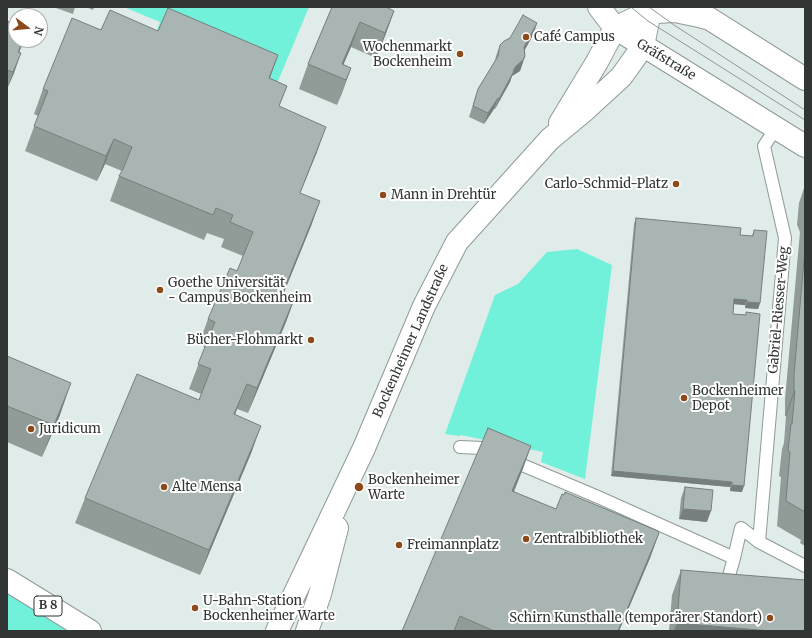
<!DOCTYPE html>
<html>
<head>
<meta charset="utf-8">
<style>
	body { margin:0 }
	#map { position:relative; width:812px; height:638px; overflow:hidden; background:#e0ece9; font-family:Merriweather,serif }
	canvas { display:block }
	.frame { position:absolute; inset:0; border:8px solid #313534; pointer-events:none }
	.north { position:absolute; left:8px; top:8px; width:40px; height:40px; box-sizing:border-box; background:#fff; border:1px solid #adaeae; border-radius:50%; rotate:106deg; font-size:11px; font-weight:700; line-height:16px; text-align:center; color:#313534 }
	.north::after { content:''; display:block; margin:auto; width:14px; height:18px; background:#8c491a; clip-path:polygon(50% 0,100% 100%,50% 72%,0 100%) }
</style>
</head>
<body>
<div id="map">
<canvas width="812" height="638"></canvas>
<div class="frame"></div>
<div class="north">N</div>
</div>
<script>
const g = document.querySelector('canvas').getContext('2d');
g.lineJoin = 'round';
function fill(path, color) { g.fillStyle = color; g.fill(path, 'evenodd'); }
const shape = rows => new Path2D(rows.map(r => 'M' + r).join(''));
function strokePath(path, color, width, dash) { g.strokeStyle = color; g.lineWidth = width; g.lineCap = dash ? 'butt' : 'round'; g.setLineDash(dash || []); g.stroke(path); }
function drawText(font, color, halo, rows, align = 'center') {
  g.font = font + ' Merriweather,serif'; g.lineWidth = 4; g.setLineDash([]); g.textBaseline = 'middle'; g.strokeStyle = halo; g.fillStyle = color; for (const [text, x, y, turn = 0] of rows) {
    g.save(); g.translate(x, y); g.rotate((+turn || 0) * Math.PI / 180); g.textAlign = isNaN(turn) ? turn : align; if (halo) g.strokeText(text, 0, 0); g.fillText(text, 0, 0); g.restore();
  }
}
fill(shape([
	[124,7,309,7,271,98,150,48,160,22],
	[577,249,612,265,585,479,541,462,543,452,461,435,459,436,445,434,495,295,518,284,547,252],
	[7,591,74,631,7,631]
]), '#71f0da');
const lane = shape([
	[776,128,764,146,785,238,759,542,805,566],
	[460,447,482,448,598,497,734,558],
	[727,590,727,583,734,558,741,528,759,542]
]);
const secondary = shape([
	[599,7,615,28,805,146],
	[691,7,805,79],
	[615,28,640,16,656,12,675,11,699,16,706,18],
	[560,123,597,62,615,28],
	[277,631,364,448,424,306,457,242,550,139,585,110,621,77,629,66,643,46,648,21,649,7],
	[307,631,320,594,337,528]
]);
const primary = shape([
	[7,580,90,631]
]);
strokePath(lane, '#8f9a98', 14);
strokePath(secondary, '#8f9a98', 24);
strokePath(primary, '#8f9a98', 24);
strokePath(lane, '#fff', 12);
strokePath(secondary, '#fff', 22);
strokePath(primary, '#fff', 22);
strokePath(shape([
	[631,7,648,21,805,120],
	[649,7,674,25,805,110]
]), '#8e9795', 1);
fill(shape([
	[53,7,75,7,73,14],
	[86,7,94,7,93,10],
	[332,7,394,11,385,36,376,58,351,47,343,65,351,68,337,105,299,89,308,64],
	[7,21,19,53,14,73,7,89],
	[101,30,278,55,270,78,287,86,279,106,317,152,300,193,320,201,311,226,284,292,295,297,286,322,248,413,237,409,235,415,252,451,200,575,75,523,85,498,199,400,201,394,189,389,205,347,199,344,208,319,237,271,243,256,221,247,224,239,207,233,204,240,110,201,119,176,122,171,105,164,97,181,25,151,38,116,34,114,43,89],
	[534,33,525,49,525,56,520,71,512,76,510,82,495,109,494,109,484,124,469,117,478,89,495,61,496,56,500,45],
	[805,185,805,546,800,543,801,540,777,526,781,477,779,476,782,449,784,443,786,416,785,416,785,399,800,232,797,225,799,203],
	[636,218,740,235,752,236,754,230,760,303,758,309,745,308,745,305,734,304,733,314,746,315,746,312,742,492,730,491,730,487,611,476,634,224],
	[7,356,60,415,42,457,7,442],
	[531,446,522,471,514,492,556,509,659,533,650,558,619,631,402,631],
	[685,487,707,522,679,519,681,498],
	[681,570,805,631,669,631,672,595]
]), '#919c99');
fill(shape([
	[394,11,385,36,376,58,385,33],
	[360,22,351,47,338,77,342,64],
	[537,23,534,33,521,57,524,47],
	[23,40,24,40,21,48,11,71],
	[21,53,14,73,7,89,13,72],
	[278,55,269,80,269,78],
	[525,56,520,71,512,76,510,82,495,109,499,99,513,71,516,66],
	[351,68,342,93,337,105,346,80],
	[498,98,494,109,484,124,488,113],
	[326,127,317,152,290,217,300,193],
	[114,139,105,164,97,181,106,156],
	[320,201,311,226,274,317,283,292],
	[295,297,286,322,248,413,257,388],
	[734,299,747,300,745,305,732,304],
	[747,302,760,303,758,309,745,308],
	[71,383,60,415,42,457,54,425],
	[247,384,225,439,234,414],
	[794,391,795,391,786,416,785,416],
	[261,426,252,451,200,575,209,550],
	[531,446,522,471,503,516,512,491],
	[613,471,732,482,730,487,611,476],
	[732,485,744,486,742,492,730,491],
	[683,509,711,511,707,522,679,519],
	[659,533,650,558,619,631,618,631],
	[677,623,770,631,674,631]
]), '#767f7d');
const building = shape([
	[332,7,386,7,394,11,385,33,360,22,342,64,351,68,346,80,308,64,332,7],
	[168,8,278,55,269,78,287,86,279,106,326,127,300,193,320,201,283,292,295,297,257,388,247,384,234,414,261,426,209,550,85,498,137,374,199,400,211,369,198,364,215,322,208,319,230,268,237,271,253,232,230,222,233,215,216,208,213,215,119,176,123,169,132,147,114,139,106,156,34,126,48,91,43,89,72,18,101,30,110,10,158,31,168,8],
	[523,15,537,23,524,47,525,56,523,60,516,66,513,71,514,71,499,99,498,98,488,113,473,106,478,89,498,56,500,45,504,41,510,38,523,15],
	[7,21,16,24,16,40,23,40,18,52,21,53,13,72,7,70,7,21],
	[636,218,741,228,740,235,753,236,754,230,767,231,760,303,747,302,747,300,734,299,733,314,746,315,746,312,760,314,744,486,732,485,732,482,613,471,636,218],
	[805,249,805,512,786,501,790,452,788,451,791,424,792,424,795,391,794,391,794,374,805,249],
	[7,356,71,383,54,425,7,406,7,356],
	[488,428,531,446,512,491,556,509,562,494,564,495,565,492,658,531,659,533,618,631,494,631,460,616,454,631,402,631,488,428],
	[685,487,713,490,711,511,683,509,685,487],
	[681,570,805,580,805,631,770,631,677,623,681,570]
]);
fill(building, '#a9b5b2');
strokePath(building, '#767f7d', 1);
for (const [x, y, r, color] of [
	[526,37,4,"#8c491a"],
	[460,54,4,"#8c491a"],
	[676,184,4,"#8c491a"],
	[383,195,4,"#8c491a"],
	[160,290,4,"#8c491a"],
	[311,340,4,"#8c491a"],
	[684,398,4,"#8c491a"],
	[31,429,4,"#8c491a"],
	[164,487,4,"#8c491a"],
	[359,487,5,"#8c491a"],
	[526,539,4,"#8c491a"],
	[399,545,4,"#8c491a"],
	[195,608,4,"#8c491a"],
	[770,618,4,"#8c491a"]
]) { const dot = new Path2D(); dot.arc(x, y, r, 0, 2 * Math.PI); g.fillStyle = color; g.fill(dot); strokePath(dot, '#fff', 1.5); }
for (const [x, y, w] of [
	[48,606,28]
]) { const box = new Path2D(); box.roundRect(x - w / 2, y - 10, w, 20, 3); g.fillStyle = '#fff'; g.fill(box); strokePath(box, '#313534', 1); }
drawText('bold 12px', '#313534', null, [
	["B 8",48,606]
]);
drawText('13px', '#313534', '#fff', [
	["Café Campus",534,37],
	["Wochenmarkt",452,47,"right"],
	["Bockenheim",452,62,"right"],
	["Carlo-Schmid-Platz",668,184,"right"],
	["Mann in Drehtür",391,195],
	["Goethe Universität",168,283],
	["- Campus Bockenheim",168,298],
	["Bücher-Flohmarkt",303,340,"right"],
	["Bockenheimer",692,391],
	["Depot",692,406],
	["Juridicum",39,429],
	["Bockenheimer",368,480],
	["Warte",368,495],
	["Alte Mensa",172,487],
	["Zentralbibliothek",534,539],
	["Freimannplatz",407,545],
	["U-Bahn-Station",203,601],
	["Bockenheimer Warte",203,616],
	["Schirn Kunsthalle (temporärer Standort)",762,618,"right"]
], 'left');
drawText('13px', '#313534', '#fff', [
	["Gräfstraße",666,60,31],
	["Gabriel-Riesser-Weg",779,310,-85],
	["Bockenheimer Landstraße",411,341,-66]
]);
</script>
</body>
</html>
